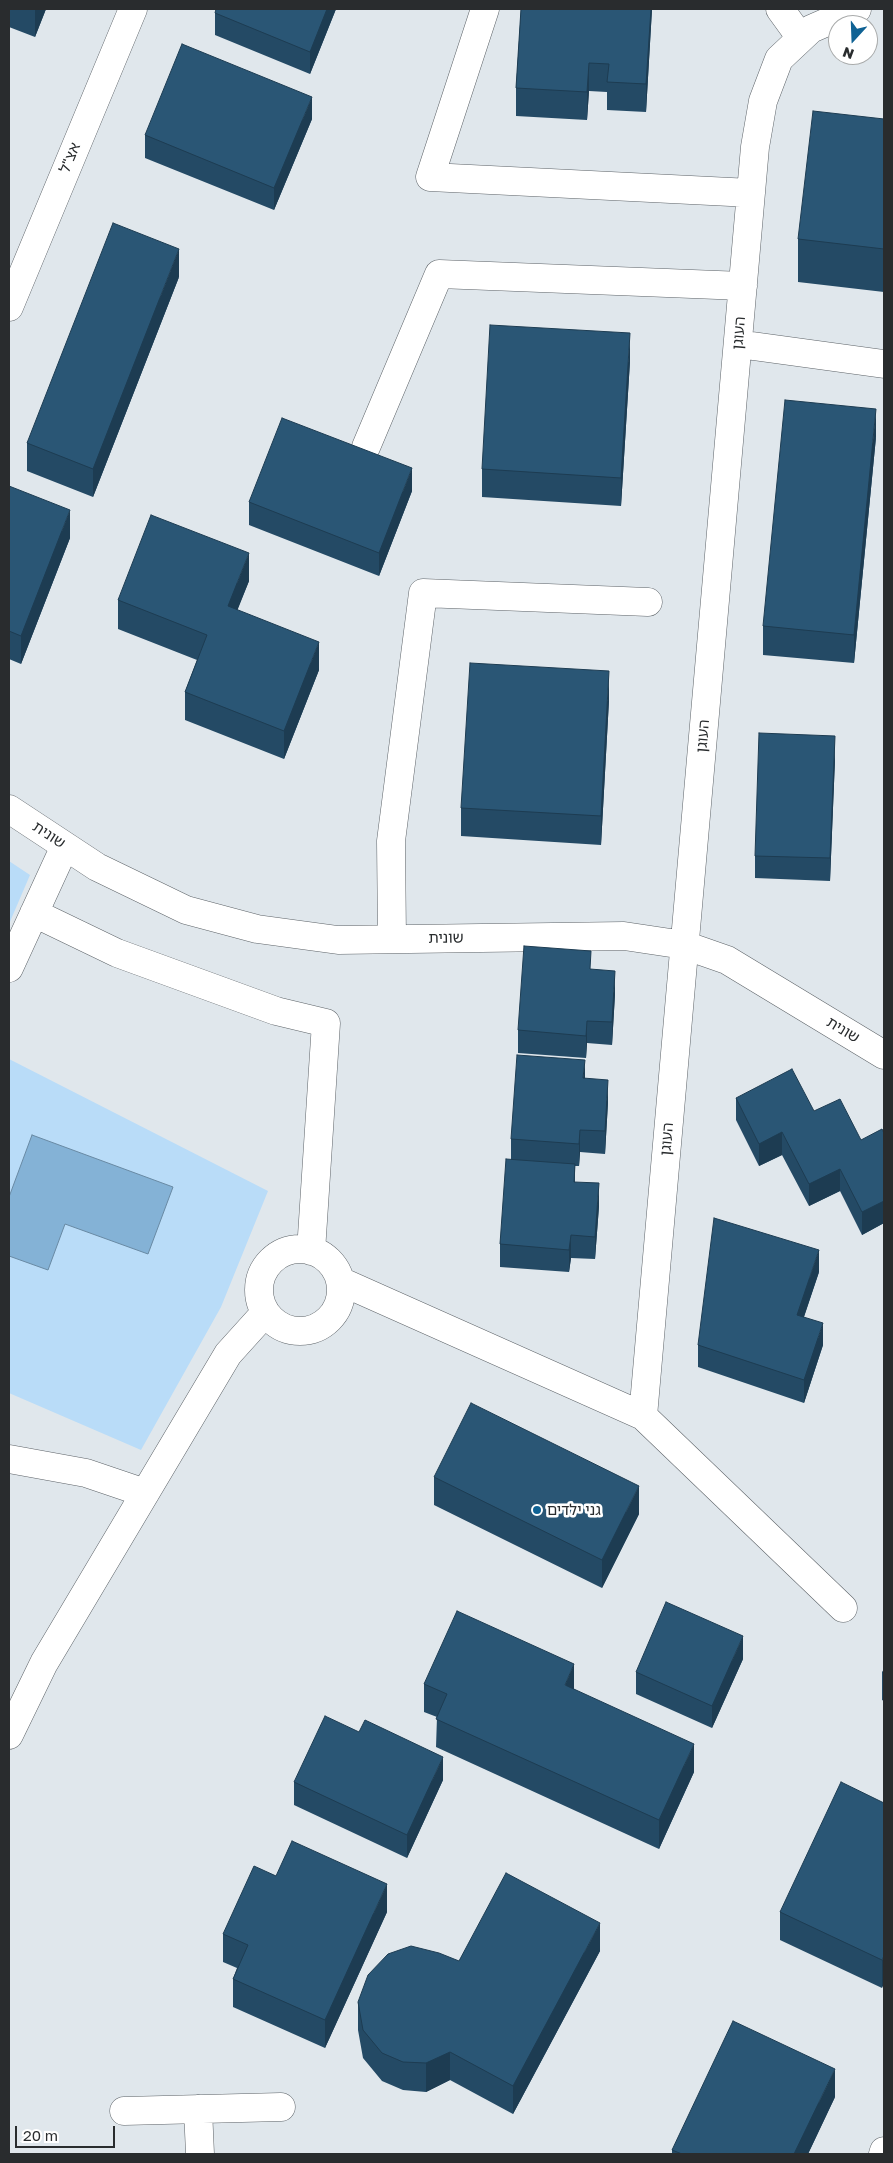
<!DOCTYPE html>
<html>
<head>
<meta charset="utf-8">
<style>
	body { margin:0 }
	#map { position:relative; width:893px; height:2163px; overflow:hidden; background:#e0e7ec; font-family:"Golos Text",sans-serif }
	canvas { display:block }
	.frame { position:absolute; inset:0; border:10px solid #292c2e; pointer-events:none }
	.north { position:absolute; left:828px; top:15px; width:50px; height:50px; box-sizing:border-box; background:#fff; border:1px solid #a9abab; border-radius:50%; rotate:200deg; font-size:14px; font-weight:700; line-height:20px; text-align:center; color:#292c2e }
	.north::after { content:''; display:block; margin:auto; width:18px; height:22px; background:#0f6294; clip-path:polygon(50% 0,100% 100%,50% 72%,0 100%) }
	.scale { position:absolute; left:15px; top:2126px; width:100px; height:22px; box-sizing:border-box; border:2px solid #292c2e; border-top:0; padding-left:6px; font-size:15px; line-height:18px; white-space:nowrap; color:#292c2e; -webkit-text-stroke:4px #fff; paint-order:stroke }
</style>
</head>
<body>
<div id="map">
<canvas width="893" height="2163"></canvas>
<div class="frame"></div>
<div class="north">N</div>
<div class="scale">20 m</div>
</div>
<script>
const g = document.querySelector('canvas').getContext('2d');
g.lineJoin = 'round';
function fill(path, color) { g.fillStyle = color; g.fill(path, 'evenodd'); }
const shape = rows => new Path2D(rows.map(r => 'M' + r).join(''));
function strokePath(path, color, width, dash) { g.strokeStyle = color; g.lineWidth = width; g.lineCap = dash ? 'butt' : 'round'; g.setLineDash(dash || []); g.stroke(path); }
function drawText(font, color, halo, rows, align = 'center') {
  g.font = font + ' "Golos Text","Noto Sans Hebrew",sans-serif'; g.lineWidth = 5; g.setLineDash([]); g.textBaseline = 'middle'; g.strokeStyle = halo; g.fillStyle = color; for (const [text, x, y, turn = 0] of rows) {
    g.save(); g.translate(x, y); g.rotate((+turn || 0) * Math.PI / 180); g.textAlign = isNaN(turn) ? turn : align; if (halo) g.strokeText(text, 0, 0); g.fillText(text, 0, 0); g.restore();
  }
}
fill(shape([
	[9,861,30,875,9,924],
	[9,1059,268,1191,221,1307,141,1450,9,1393]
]), '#b9dcf8');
const water = shape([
	[32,1135,173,1187,148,1254,65,1224,48,1270,9,1256,9,1197,32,1135]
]);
fill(water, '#84b2d6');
strokePath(water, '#698aa4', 1);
const minor = shape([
	[485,9,430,177,751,193],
	[780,9,801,38],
	[9,307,133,9],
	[738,344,884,364],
	[366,447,439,274,743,286],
	[9,809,97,867,186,910,257,929,338,940,624,936,684,945,727,960,884,1055],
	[34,913,117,953,276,1011,326,1023,311,1251],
	[392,939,391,841,423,593,648,602],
	[9,968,65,846],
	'259 1290a41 41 0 1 1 82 0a41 41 0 1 1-82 0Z',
	[340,1281,643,1416,843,1608],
	[643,1416,755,147,763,101,779,59,811,29,857,9],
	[9,1459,86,1473,145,1493],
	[9,1735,44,1663,228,1354,265,1313],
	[198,2109,200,2154],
	[124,2111,281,2107],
	[883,2154,884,2151]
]);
strokePath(minor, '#5d6368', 29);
strokePath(minor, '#fff', 28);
fill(shape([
	[9,9,46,9,35,37,9,27],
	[336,9,310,74,215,35,215,13],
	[521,9,652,9,646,112,607,110,607,92,589,91,587,120,516,116,516,88],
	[312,119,274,210,145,158,145,135],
	[884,119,884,292,798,282,798,239],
	[179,277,93,497,27,471,27,443],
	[630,361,621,506,482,497,482,469],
	[876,437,854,663,763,655,763,626],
	[9,486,70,538,21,664,9,659],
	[412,491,379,576,249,525,249,502],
	[249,581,237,610,319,670,284,759,185,720,185,692,197,660,118,629,118,600],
	[609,700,601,845,461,836,461,808],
	[835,759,830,881,755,878,755,856],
	[591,969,615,994,612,1045,587,1043,586,1058,518,1053,518,1030],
	[585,1078,608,1102,605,1154,580,1152,579,1166,575,1166,575,1182,599,1206,595,1259,571,1258,569,1272,500,1267,500,1244,511,1159,511,1139],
	[736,1098,861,1140,884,1133,884,1223,862,1235,840,1191,809,1206,782,1155,759,1166,736,1120],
	[819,1272,804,1317,823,1345,804,1403,698,1367,698,1345],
	[434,1477,639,1514,602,1588,434,1505],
	[743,1659,712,1728,636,1694,636,1672],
	[884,1669,884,1701,882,1700,882,1672],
	[424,1684,574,1689,694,1772,659,1849,436,1747,437,1717,424,1712],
	[443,1780,407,1858,294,1805,294,1782],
	[884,1803,882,1988,780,1940,780,1912],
	[387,1912,325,2048,233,2007,233,1979,237,1968,223,1962,223,1934],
	[600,1951,513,2114,450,2080,426,2092,403,2090,382,2081,363,2058,358,2030,358,2002,459,1961],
	[835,2097,808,2154,672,2154,672,2150]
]), '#244a65');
fill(shape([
	[35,9,46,9,35,37],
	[327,9,336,9,310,74,310,52],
	[651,9,652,9,646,112,646,84],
	[589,63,589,91,587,120,587,92],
	[312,97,312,119,274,210,274,188],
	[179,249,179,277,93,497,93,469],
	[630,333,630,361,621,506,621,478],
	[876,409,876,437,854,663,854,635],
	[412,468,412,491,379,576,379,553],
	[70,510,70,538,21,664,21,636],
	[249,553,249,581,228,634,228,606],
	[319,642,319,670,284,759,284,731],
	[609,671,609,700,601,845,601,816],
	[835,736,835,759,830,881,830,858],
	[615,971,615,994,612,1045,612,1022],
	[587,1021,587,1043,586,1058,586,1036],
	[585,1060,585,1082,583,1078],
	[608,1080,608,1102,605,1154,605,1131],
	[580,1130,580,1152,579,1166,579,1144],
	[782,1132,782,1155,759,1166,759,1144],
	[840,1169,840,1191,809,1206,809,1184],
	[599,1183,599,1206,595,1259,595,1237],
	[884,1201,884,1223,862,1235,862,1212],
	[571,1235,571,1258,569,1272,569,1250],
	[819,1250,819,1272,797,1337,797,1315],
	[823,1323,823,1345,804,1403,804,1380],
	[639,1486,639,1514,602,1588,602,1560],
	[743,1636,743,1659,712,1728,712,1706],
	[574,1664,574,1692,565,1685],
	[694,1744,694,1772,659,1849,659,1820],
	[443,1757,443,1780,407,1858,407,1835],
	[387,1884,387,1912,325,2048,325,2020],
	[600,1923,600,1951,513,2114,513,2086],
	[884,1956,884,1984,882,1988,882,1960],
	[450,2052,450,2080,426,2092,426,2063],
	[835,2069,835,2097,808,2154,794,2154]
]), '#1d3c52');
const building = shape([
	[216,9,327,9,310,52,215,13,216,9],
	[521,9,651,9,646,84,607,82,609,64,589,63,587,92,516,88,521,9],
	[182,44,312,97,274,188,145,135,182,44],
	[813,111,884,119,884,249,798,239,813,111],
	[113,223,179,249,93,469,27,443,113,223],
	[490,325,630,333,621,478,482,469,490,325],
	[785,400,876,409,854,635,763,626,785,400],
	[282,418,412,468,379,553,249,502,282,418],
	[9,486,70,510,21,636,9,631,9,486],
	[151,515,249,553,228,606,319,642,284,731,185,692,207,635,118,600,151,515],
	[470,663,609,671,601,816,461,808,470,663],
	[759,733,835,736,830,858,755,856,759,733],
	[524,946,591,951,590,969,615,971,612,1022,587,1021,586,1036,518,1030,524,946],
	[517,1055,585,1060,583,1078,608,1080,605,1131,580,1130,579,1144,511,1139,517,1055],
	[792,1069,814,1111,840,1099,861,1140,882,1129,884,1133,884,1201,862,1212,840,1169,809,1184,782,1132,759,1144,736,1098,792,1069],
	[506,1159,575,1164,574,1182,599,1183,595,1237,571,1235,569,1250,500,1244,506,1159],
	[714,1218,819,1250,797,1315,823,1323,804,1380,698,1345,714,1218],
	[471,1403,639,1486,602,1560,434,1477,471,1403],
	[666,1602,743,1636,712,1706,636,1672,666,1602],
	[457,1611,574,1664,565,1685,694,1744,659,1820,436,1719,447,1694,424,1684,457,1611],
	[325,1716,359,1732,365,1720,443,1757,407,1835,294,1782,325,1716],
	[841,1782,884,1803,884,1956,882,1960,780,1912,841,1782],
	[292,1841,387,1884,325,2020,233,1979,248,1945,223,1934,254,1866,276,1876,292,1841],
	[506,1873,600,1923,513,2086,450,2052,426,2063,403,2062,382,2053,363,2030,358,2002,368,1975,388,1954,411,1946,439,1953,459,1961,506,1873],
	[733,2021,835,2069,794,2154,682,2154,672,2150,733,2021]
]);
fill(building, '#2a5675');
strokePath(building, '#1d3c52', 1);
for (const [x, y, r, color] of [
	[537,1510,5,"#0f6294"]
]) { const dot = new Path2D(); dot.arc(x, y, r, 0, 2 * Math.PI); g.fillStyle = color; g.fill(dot); strokePath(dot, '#fff', 2); }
drawText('15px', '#292c2e', '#fff', [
	["אצ\"ל",70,158,-67],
	["העוגן",739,333,-85],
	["העוגן",703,736,-85],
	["שונית",49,835,33],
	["שונית",446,938,-1],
	["שונית",843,1030,31],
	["העוגן",667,1139,-85]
]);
drawText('15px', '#292c2e', '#fff', [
	["גני ילדים",547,1510]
], 'left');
</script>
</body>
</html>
